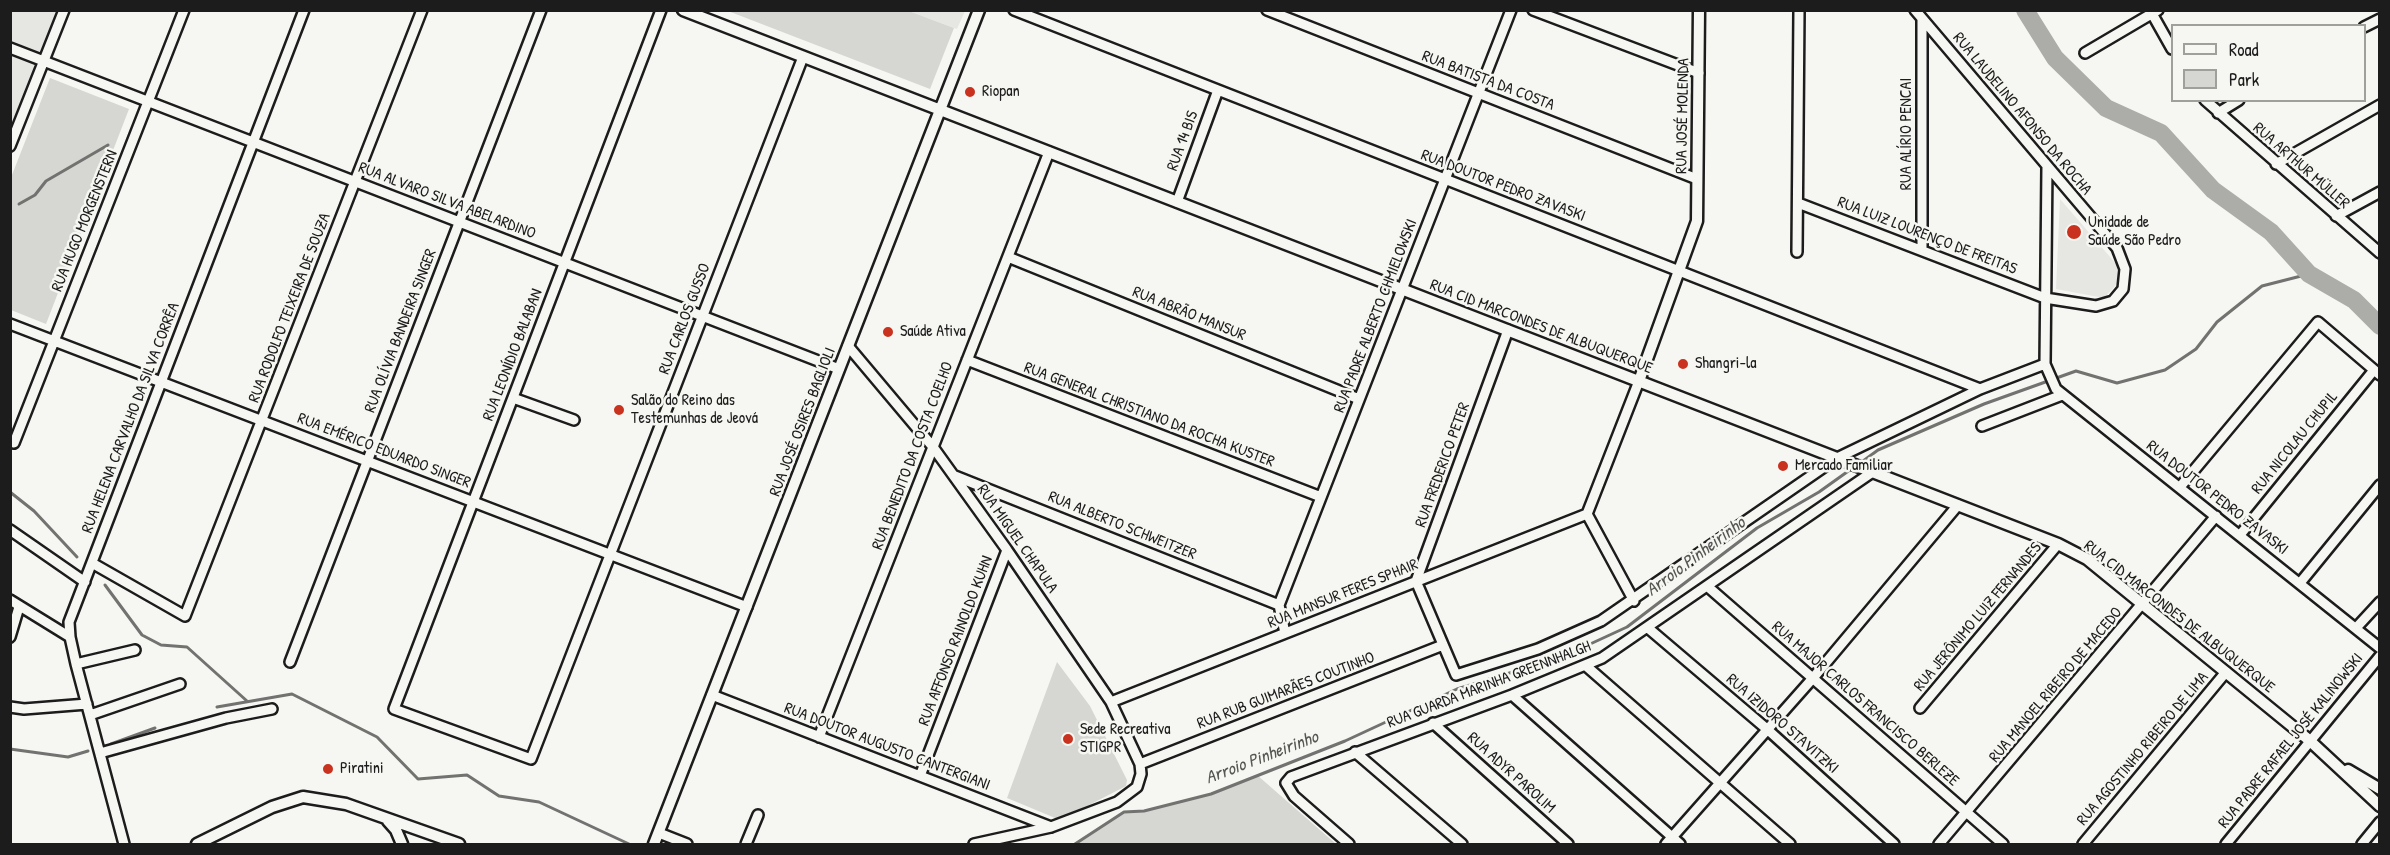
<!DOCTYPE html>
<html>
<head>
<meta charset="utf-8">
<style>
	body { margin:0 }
	#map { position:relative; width:2390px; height:855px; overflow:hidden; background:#f6f6f2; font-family:"Patrick Hand",sans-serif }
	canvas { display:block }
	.frame { position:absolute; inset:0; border:12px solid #1c1c1c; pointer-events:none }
	.legend { position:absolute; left:2171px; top:24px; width:195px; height:78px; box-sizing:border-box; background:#f6f6f2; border:2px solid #9f9f9c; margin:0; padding:8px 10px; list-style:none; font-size:18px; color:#1c1c1c }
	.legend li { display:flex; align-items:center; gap:12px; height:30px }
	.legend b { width:30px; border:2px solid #9f9f9c }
</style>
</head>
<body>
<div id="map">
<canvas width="2390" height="855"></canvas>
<div class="frame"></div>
<ul class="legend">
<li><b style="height:8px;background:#f6f6f2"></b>Road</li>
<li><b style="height:16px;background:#d6d6d2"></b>Park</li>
</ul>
</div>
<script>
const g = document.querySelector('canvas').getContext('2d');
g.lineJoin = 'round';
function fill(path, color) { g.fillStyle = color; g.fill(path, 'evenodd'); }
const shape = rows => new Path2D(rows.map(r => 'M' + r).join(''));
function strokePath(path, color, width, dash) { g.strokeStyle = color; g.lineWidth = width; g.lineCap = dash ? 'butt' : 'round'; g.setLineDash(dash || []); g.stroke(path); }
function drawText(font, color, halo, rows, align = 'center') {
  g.font = font + ' "Patrick Hand",sans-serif'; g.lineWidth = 5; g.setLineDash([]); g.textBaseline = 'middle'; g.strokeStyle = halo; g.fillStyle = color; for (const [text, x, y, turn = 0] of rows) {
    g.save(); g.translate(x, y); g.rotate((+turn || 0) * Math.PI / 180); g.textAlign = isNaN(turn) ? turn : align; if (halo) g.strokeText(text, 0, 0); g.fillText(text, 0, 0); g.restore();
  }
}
fill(shape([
	[11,11,64,11,11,146],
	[909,11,965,11,957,29],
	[2060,199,2117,265,2117,284,2104,298,2056,289]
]), '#e6e6e2');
fill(shape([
	[728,11,909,11,954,28,930,89],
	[50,78,129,109,46,324,11,310,10,180],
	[1057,662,1090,706,1127,780,1126,786,1060,820,1007,798],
	[1257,775,1336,844,1075,844,1124,812,1144,811,1211,794]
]), '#d6d6d2');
strokePath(shape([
	[19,204,35,195,46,181,108,145],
	[1859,464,1878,450,1984,404,2076,371,2117,383,2165,370,2196,349,2217,322,2262,286,2309,274],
	[10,492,34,511,77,557],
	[105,585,142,635,161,645,187,647,247,701],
	[217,707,292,694,377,737,418,779,467,775,499,796,539,802,629,844],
	[111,744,155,728],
	[10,749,68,757,88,751],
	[1075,844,1124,812,1144,811,1211,794,1345,741,1457,689,1562,657,1627,627,1757,528,1819,492,1854,467]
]), '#727271', 3);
strokePath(shape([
	[2025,10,2055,58,2106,108,2161,133,2213,190,2271,232,2309,274,2354,300,2380,326]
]), '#acaca9', 18);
const minor = shape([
	[661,10,394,709,531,759,803,57],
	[1014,10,1980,389],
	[1267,10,1697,179],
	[1533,10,1699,73],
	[2150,10,2172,49],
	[1922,19,1922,250],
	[2364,27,2380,19],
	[10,48,839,369],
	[2085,53,2158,10],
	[2205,100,2380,253],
	[2218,113,2239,100],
	[10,146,64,10],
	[2276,164,2380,105],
	[2047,166,2045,364,2056,389,2380,648],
	[1177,202,1218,90],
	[1798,203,2045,298,2096,306,2113,301,2123,289,2125,269,2117,248,1915,10],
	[2336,216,2380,192],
	[1797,252,1799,10],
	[1008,257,1359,399],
	[10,324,747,607],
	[1508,330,1416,581,1456,675,1538,649,1601,621,1837,458,1980,389,2045,364],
	[848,346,933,447,1007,550,1111,702,1140,764,1141,774,1137,787,1117,802,1051,827,974,844],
	[967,360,1321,497],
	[513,398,574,420],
	[1982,426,2062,395],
	[14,443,184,10],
	[955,476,1279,605],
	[2180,487,2318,322,2380,375],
	[10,530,85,582],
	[2240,535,2374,370],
	[92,563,185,616,422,10],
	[2300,583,2380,485],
	[1707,586,2003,844],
	[10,600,70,637],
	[1634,601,1587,514,1639,381],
	[1648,628,1768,730,1894,844],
	[2356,628,2380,602],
	[1285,633,1279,605,1511,10],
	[10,637,19,607],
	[290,662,541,10],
	[76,664,135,650],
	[1585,665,1790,844],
	[712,695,1051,827],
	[1512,695,1680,844],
	[1111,702,1587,514],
	[10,707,24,709,87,704],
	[1920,708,2058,544],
	[90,715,180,684],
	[1433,723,1568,844],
	[819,737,1049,152],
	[1355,752,1462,844],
	[100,753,226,718,272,709],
	[1140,764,1443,645],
	[920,776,1007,550],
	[659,833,687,844],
	[124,844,76,664,70,637,69,622,304,10],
	[746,844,758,815],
	[1349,844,1294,796,1286,783,1291,777,1512,695,1602,658,1871,473],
	[1666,844,1813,678,1958,505],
	[1939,844,2216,516],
	[2083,844,2226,672],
	[2226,844,2380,656],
	[2362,844,2380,822]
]);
const tertiary = shape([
	[683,10,2058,544,2087,559,2309,740,2380,806],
	[1639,381,1697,221,1699,10],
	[2348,770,2380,789],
	[388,821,396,830,402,844],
	[197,844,272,807,303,797,346,804,459,844],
	[654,844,979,10]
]);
strokePath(minor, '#1c1c1c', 14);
strokePath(tertiary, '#1c1c1c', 15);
strokePath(minor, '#f6f6f2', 9);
strokePath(tertiary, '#f6f6f2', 10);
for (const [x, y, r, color] of [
	[970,92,6,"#c8321e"],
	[2074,232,8,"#c8321e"],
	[888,332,6,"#c8321e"],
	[1683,364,6,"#c8321e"],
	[619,410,6,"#c8321e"],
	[1783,466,6,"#c8321e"],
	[1068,739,6,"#c8321e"],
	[328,769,6,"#c8321e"]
]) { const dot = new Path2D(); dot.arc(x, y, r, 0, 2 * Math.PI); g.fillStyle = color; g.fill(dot); strokePath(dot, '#f6f6f2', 2); }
drawText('16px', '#1c1c1c', '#f6f6f2', [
	["RUA BATISTA DA COSTA",1488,81,21],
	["RUA LAUDELINO AFONSO DA ROCHA",2022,114,50],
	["RUA JOSÉ MOLENDA",1683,116,-89],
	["RUA ALÍRIO PENCAI",1907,134,-90],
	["RUA 14 BIS",1183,141,-70],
	["RUA ARTHUR MÜLLER",2301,166,41],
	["RUA DOUTOR PEDRO ZAVASKI",1503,186,21],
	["RUA ALVARO SILVA ABELARDINO",447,201,21],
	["RUA HUGO MORGENSTERN",85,221,-68],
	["RUA LUIZ LOURENÇO DE FREITAS",1927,236,21],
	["RUA RODOLFO TEIXEIRA DE SOUZA",290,308,-69],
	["RUA ABRÃO MANSUR",1189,314,22],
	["RUA PADRE ALBERTO CHMIELOWSKI",1376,316,-69],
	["RUA CARLOS GUSSO",685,319,-69],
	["RUA CID MARCONDES DE ALBUQUERQUE",1541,327,21],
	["RUA OLÍVIA BANDEIRA SINGER",401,331,-69],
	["RUA LEONÍDIO BALABAN",513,355,-69],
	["RUA GENERAL CHRISTIANO DA ROCHA KUSTER",1149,415,21],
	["RUA HELENA CARVALHO DA SILVA CORRÊA",131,418,-69],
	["RUA JOSÉ OSIRES BAGLIOLI",803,422,-69],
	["RUA NICOLAU CHUPIL",2295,443,-51],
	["RUA EMÉRICO EDUARDO SINGER",384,451,21],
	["RUA BENEDITO DA COSTA COELHO",913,456,-69],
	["RUA FREDERICO PETER",1443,465,-70],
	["RUA DOUTOR PEDRO ZAVASKI",2217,498,38],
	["RUA ALBERTO SCHWEITZER",1122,526,22],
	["RUA MIGUEL CHAPULA",1017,539,55],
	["RUA MANSUR FERES SPHAIR",1343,594,-22],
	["RUA JERÔNIMO LUIZ FERNANDES",1978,617,-50],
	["RUA CID MARCONDES DE ALBUQUERQUE",2179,617,38],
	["RUA AFFONSO RAINOLDO KUHN",956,641,-69],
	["RUA GUARDA MARINHA GREENNHALGH",1489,685,-21],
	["RUA MANOEL RIBEIRO DE MACEDO",2056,685,-50],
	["RUA RUB GUIMARÃES COUTINHO",1286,691,-21],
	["RUA MAJOR CARLOS FRANCISCO BERLEZE",1865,704,41],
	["RUA IZIDORO STAVITZKI",1782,724,41],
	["RUA PADRE RAFAEL JOSÉ KALINOWSKI",2291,741,-51],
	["RUA DOUTOR AUGUSTO CANTERGIANI",887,747,21],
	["RUA AGOSTINHO RIBEIRO DE LIMA",2143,749,-50],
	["RUA ADYR PAROLIM",1511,773,42]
]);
drawText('16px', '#1c1c1c', '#f6f6f2', [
	["Riopan",982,92],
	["Unidade de",2088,223],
	["Saúde São Pedro",2088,241],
	["Saúde Ativa",900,332],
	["Shangri-la",1695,364],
	["Salão do Reino das",631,401],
	["Testemunhas de Jeová",631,419],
	["Mercado Familiar",1795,466],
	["Sede Recreativa",1080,730],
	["STIGPR",1080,748],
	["Piratini",340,769]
], 'left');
drawText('italic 18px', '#565654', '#f6f6f2', [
	["Arroio Pinheirinho",1696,557,-37],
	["Arroio Pinheirinho",1262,758,-21]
]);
</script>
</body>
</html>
